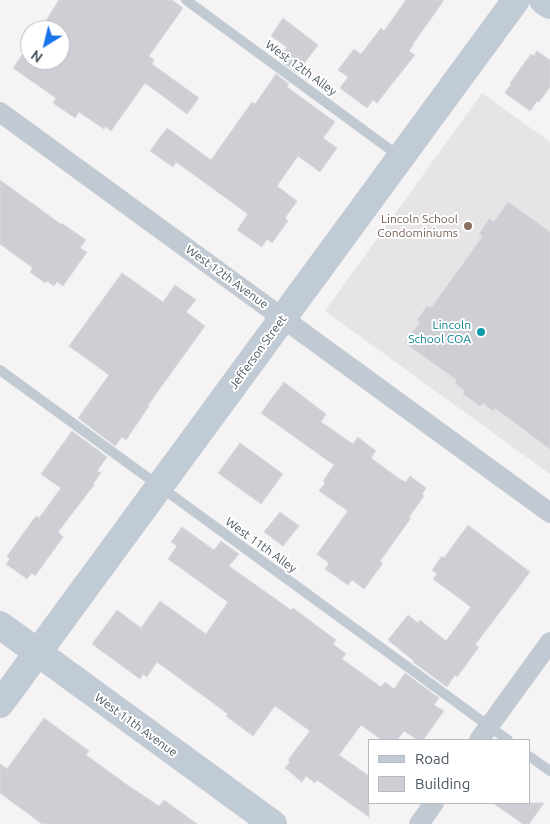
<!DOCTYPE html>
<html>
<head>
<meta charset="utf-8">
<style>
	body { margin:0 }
	#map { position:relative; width:550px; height:824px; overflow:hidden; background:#f5f3f3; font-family:Ubuntu,sans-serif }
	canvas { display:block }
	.legend { position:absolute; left:368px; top:739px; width:162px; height:65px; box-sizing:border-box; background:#fff; border:1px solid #b7bbc0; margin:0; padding:6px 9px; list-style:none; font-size:15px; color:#4a5661 }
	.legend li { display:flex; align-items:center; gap:10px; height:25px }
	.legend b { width:25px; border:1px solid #b7bbc0 }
	.north { position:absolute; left:20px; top:20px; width:50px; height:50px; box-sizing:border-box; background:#fff; border:1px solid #b7bbc0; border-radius:50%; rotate:216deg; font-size:14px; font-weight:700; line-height:20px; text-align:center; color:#4a5661 }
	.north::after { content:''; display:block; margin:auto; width:18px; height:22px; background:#1a73e8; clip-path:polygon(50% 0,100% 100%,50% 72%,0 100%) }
</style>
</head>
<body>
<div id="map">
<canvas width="550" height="824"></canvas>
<ul class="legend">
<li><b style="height:6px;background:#c1cbd6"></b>Road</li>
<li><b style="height:14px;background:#cdcfd5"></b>Building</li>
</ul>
<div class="north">N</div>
</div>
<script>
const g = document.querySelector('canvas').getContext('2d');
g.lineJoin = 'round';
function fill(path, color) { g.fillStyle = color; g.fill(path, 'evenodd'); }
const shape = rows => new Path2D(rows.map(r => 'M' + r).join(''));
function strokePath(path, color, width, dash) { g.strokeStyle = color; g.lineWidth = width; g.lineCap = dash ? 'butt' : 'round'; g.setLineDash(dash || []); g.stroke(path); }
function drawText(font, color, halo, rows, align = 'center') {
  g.font = font + ' Ubuntu,sans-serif'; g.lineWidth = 4; g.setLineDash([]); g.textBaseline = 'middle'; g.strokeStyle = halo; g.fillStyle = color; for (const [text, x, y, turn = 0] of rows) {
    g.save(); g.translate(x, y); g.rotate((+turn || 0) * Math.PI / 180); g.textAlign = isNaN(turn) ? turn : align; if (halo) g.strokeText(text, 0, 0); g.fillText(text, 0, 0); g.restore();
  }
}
fill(shape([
	[482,93,550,142,550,474,325,311]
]), '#e6e4e5');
const building = shape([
	[59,0,172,0,183,8,149,56,154,60,152,64,199,98,187,114,145,83,111,131,105,126,104,129,79,112,75,118,53,103,56,98,13,68,30,44,30,60,60,60,60,30,40,30,59,0],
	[406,0,444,0,413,44,414,44,409,51,415,55,377,103,373,100,367,108,340,88,348,77,338,70,354,49,361,54,381,28,384,31,406,0],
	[283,18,318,45,297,73,283,63,287,57,282,53,287,47,271,36,283,18],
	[537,51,550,60,550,87,539,102,537,101,530,111,505,93,511,84,510,83,531,54,534,56,537,51],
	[276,74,289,84,287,87,335,122,323,138,337,148,320,172,298,156,277,186,297,201,285,218,288,221,272,243,267,239,262,247,237,230,248,214,176,162,173,167,150,151,167,128,211,160,252,102,255,104,276,74],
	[0,180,62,225,63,224,86,240,80,248,87,252,63,286,57,282,54,286,47,281,45,283,30,272,33,268,0,244,0,180],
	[508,202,550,232,550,449,495,408,493,411,483,403,480,406,463,394,465,391,455,383,457,380,405,343,420,322,417,320,427,306,431,308,483,236,479,234,489,219,494,222,508,202],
	[122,273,163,302,175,285,196,300,186,312,205,326,148,405,149,406,126,440,122,437,115,446,78,418,109,375,69,346,122,273],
	[284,382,326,414,321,422,353,444,358,437,376,451,371,458,401,480,406,482,410,476,426,488,422,494,424,496,409,517,411,518,380,561,383,563,364,589,352,580,348,585,325,569,329,563,317,554,348,511,319,491,325,483,323,481,334,465,261,413,284,382],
	[72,431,107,457,97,471,101,473,93,484,94,485,58,532,63,537,35,576,32,573,27,579,6,564,10,559,7,556,36,516,39,518,61,488,41,474,72,431],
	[240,443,283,474,261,504,218,473,240,443],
	[280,512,299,526,283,546,264,532,280,512],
	[468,525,530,572,475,645,479,647,457,677,455,675,447,687,413,662,414,661,388,640,408,615,418,623,420,620,446,641,471,607,433,579,437,574,432,570,442,556,444,558,468,525],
	[182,527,214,550,221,541,239,554,229,566,291,610,293,608,336,640,333,644,346,654,342,659,381,687,385,682,394,689,405,673,439,698,434,705,444,711,423,740,418,740,404,731,397,740,382,740,361,725,339,755,369,776,369,817,317,780,315,783,306,776,302,782,285,768,290,762,288,760,310,731,275,706,253,736,226,716,228,714,157,662,147,677,143,674,140,679,92,644,117,610,141,628,160,601,206,634,228,602,168,559,177,546,171,542,182,527],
	[44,718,89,751,86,755,126,784,159,806,164,800,197,824,42,824,0,793,0,764,7,769,44,718],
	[493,803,544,803,529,824,523,824,493,803]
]);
fill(building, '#cdcfd5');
strokePath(building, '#d7d9de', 1);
strokePath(shape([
	[186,0,399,156],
	[0,370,508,740],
	[529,756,550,771]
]), '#c1cad2', 10);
strokePath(shape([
	[0,112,550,513],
	[479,740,550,642],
	[419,824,434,803]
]), '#c1cad2', 20);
strokePath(shape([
	[543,0,550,5],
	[0,625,273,824],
	[0,704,516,0]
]), '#c1cbd6', 28);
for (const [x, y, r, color] of [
	[468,226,5,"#8d6e63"],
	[481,332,5,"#0f9aa8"]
]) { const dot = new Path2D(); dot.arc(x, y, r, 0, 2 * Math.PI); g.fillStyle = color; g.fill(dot); strokePath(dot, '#fff', 2); }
drawText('12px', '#4a5661', '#fff', [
	["West 12th Alley",301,68,36],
	["West 12th Avenue",227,277,36],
	["Jefferson Street",258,352,-54],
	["West 11th Alley",261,545,36],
	["West 11th Avenue",136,725,36]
]);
drawText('12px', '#785e54', '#fff', [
	["Lincoln School",458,219],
	["Condominiums",458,233]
], 'right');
drawText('12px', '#0d838f', '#fff', [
	["Lincoln",471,325],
	["School COA",471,339]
], 'right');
</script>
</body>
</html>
